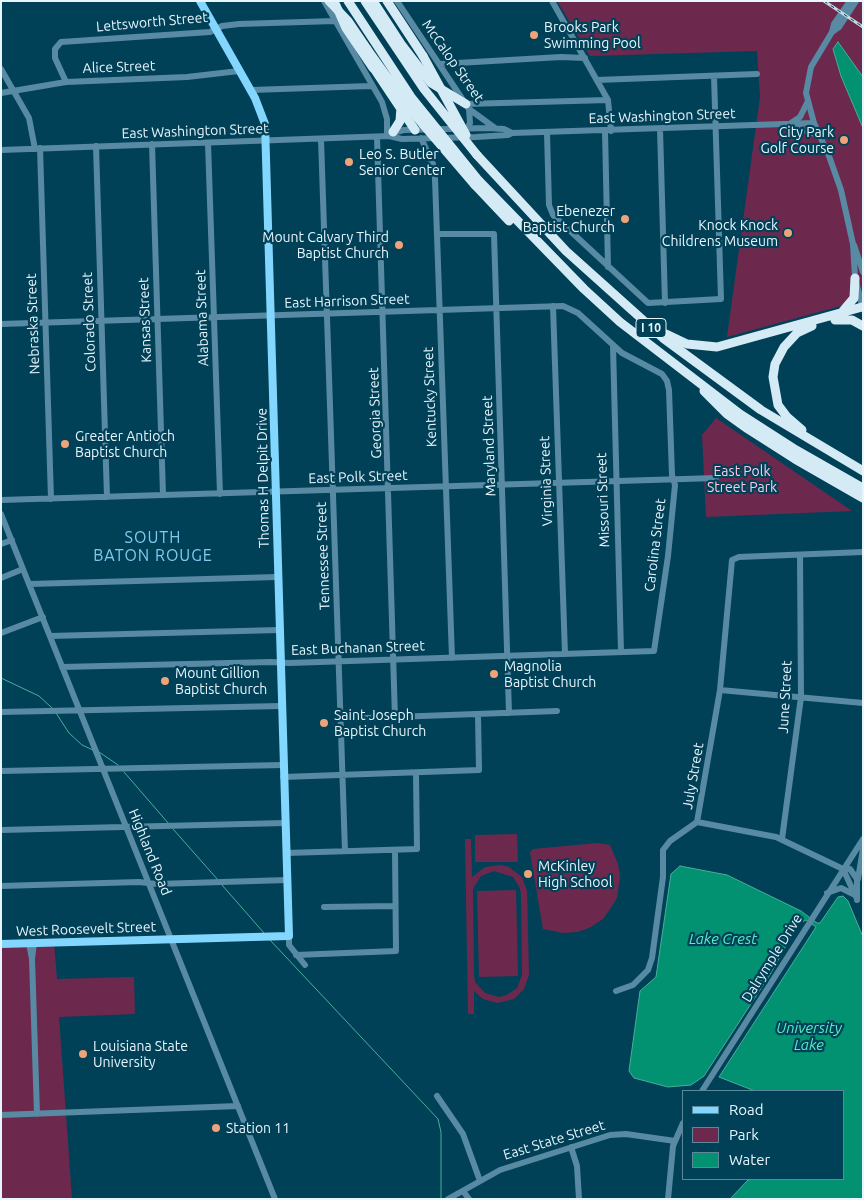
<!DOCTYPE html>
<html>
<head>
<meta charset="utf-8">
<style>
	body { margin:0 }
	#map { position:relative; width:864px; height:1200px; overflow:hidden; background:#004158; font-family:Ubuntu,sans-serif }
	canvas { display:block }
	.frame { position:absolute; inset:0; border:2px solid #e7f5fc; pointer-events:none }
	.legend { position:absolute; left:682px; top:1090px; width:162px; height:90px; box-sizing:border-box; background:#004158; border:1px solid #5c899a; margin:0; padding:6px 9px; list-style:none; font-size:15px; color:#e7f5fc }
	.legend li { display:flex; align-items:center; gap:10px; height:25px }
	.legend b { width:25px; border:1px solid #5c899a }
</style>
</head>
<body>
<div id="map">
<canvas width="864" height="1200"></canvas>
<div class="frame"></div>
<ul class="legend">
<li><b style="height:6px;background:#83d7fe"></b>Road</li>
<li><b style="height:14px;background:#6d294d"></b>Park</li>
<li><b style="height:14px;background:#029171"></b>Water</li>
</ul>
</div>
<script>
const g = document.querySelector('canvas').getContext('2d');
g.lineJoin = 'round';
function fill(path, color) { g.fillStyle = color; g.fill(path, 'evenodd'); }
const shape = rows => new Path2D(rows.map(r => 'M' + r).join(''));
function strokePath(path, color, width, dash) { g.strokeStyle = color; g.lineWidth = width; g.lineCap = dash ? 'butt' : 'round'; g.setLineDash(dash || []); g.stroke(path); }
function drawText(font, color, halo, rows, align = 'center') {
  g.font = font + ' Ubuntu,sans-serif'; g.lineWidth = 4.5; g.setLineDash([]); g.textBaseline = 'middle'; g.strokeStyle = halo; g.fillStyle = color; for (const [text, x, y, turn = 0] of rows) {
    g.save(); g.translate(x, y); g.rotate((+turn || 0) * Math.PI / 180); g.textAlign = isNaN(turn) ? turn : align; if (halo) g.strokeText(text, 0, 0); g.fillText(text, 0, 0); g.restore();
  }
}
fill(shape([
	[557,1,863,1,863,300,727,337,760,97,757,51,590,56],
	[716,418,852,511,706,517,702,435],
	[517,834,518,862,475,862,475,835],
	[465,839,471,839,472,877,485,867,501,865,509,867,522,877,527,891,529,975,524,989,514,999,497,1003,483,999,474,991,474,1014,468,1014],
	[494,871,513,877,520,888,521,895,522,975,517,988,507,995,499,997,485,993,475,982,474,974,473,889,481,876],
	[597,843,610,845,618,864,620,876,617,898,610,909,603,919,591,927,578,932,563,933,543,929,530,852,533,849],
	[516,890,518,976,479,977,477,891],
	[54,943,57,979,134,977,135,1014,59,1017,72,1199,1,1199,1,944]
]), '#6d294d');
const water = shape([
	[838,42,863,77,863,128,841,76,833,49,838,42],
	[680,866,727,875,801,911,817,923,820,923,838,897,843,896,848,901,863,937,863,1199,730,1199,748,1180,755,1179,843,1179,843,1091,755,1091,719,1077,816,927,806,920,798,924,771,973,704,1076,691,1085,668,1087,634,1078,629,1071,640,991,656,977,671,874,680,866]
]);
fill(water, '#029171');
strokePath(water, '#47af9b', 1);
strokePath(shape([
	[1,678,39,696,52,708],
	[56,713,69,733,82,745,93,750],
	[99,752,118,765],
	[124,772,169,824],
	[173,829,218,880],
	[222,885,264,933],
	[270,940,438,1119,441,1132,441,1199]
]), '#47af9b', 1);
strokePath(shape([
	[324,1,382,102,387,119,387,136],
	[397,1,469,109,495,128],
	[552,1,608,100,611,131],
	[850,1,834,24,832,32,811,67,806,93,814,123,829,156,841,190,853,244,855,278,863,309],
	[832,32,839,27,856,1],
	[440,64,561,57,585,58],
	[1,69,29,118,35,149],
	[597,80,757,74],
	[66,82,55,58,55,49,61,42,210,32,222,26,239,24,335,21],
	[251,90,371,86],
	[1,93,66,82,187,77,239,71],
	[466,104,608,100],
	[791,123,800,117,807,103],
	[793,126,820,136],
	[660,129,665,303],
	[466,131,470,123,469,109],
	[605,131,608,267],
	[392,133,404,130,488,128,504,129,512,133],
	[547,133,549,205,553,215,648,303,721,299,714,76],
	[377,137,395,718],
	[421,138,433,164,435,179,452,658],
	[321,139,345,851],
	[208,143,220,494],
	[152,144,163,495],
	[96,146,107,497],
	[40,148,51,499],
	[1,150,389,136,402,139,476,137,508,135,512,133,814,123],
	[437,234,494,234,509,713],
	[854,245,863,272],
	[553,306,565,654],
	[1,324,563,306,578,313,622,353,662,374,667,381,669,390,672,475,675,485,668,556,654,651,289,663,271,662,62,667],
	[613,346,621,652],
	[1,500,716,478],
	[1,514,275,1199],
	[1,544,12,540],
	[1,578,23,569],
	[29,584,277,577],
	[1,633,43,617],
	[50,636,279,630],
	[720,690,863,703],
	[1,712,281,706],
	[341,719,557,711],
	[1,771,283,765],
	[283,777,479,770,478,715],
	[697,822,776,837,843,869,850,869,857,879,857,900],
	[1,830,285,823],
	[782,839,801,697,800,555],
	[286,853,417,849,416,773],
	[843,869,857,899],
	[858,879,863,849],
	[1,886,139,882,157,884,287,880],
	[827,893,841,888,853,894],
	[324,907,395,906],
	[289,936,289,945,305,965],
	[29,943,32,959],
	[34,943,32,959,37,1114],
	[296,955,396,951,395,850],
	[616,991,633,985,648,970,652,958,663,877,663,850,670,841,697,822,720,690,732,560,739,557,863,552],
	[702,1091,863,839],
	[437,1096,463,1134,480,1181],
	[1,1115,238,1106],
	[571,1147,577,1166,579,1199],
	[463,1191,469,1199],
	[448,1199,500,1170,610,1135,626,1134,675,1141],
	[668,1199,673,1146,683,1123]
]), '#588ba3', 6);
strokePath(shape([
	[1,944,289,936,265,124,255,98,200,1]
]), '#83d7fe', 8);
strokePath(shape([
	[329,1,348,21,367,49],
	[373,1,401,44,431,83,466,104],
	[387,1,423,56],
	[375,70,415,130],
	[393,132,400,121,401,107],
	[477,155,566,251,663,338,761,410,863,471],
	[479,181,584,289,620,322,740,414,796,450,863,488],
	[475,185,509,221],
	[843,311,854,298,855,278],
	[835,320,852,320,863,326],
	[666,334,687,344,717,347,862,307],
	[704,391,727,414,748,429,795,459,863,498],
	[802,430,787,417,778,405,773,377,775,364,784,347,797,333,812,326]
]), '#d4ebf6', 9);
const rail = shape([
	[824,1,863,27]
]);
strokePath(rail, '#c7dce5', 3);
strokePath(rail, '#004158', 1, [4]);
strokePath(shape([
	[334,1,346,28,373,68],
	[348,1,411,97,479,181],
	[365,1,424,89,477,155],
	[367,49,410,109,475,185],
	[423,56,466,135]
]), '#d4ebf6', 9);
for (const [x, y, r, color] of [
	[534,35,5,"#efa378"],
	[844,140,5,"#efa378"],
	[349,162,5,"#efa378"],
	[625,219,5,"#efa378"],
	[788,233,5,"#efa378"],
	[399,245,5,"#efa378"],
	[65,444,5,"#efa378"],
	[494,674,5,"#efa378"],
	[165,681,5,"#efa378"],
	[324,723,5,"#efa378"],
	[528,874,5,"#efa378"],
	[83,1054,5,"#efa378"],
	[216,1128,5,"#efa378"]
]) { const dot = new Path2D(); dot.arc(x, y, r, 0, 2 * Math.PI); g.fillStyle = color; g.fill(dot); strokePath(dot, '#004158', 2); }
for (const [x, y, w] of [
	[651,328,30]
]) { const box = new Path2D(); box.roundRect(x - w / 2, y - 9.5, w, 19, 4); g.fillStyle = '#004158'; g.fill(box); strokePath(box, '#e7f5fc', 1); }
drawText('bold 12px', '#e7f5fc', null, [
	["I 10",651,328]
]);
drawText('14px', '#e7f5fc', '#004158', [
	["Lettsworth Street",152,22,-5],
	["McCalop Street",453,61,55],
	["Alice Street",119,67,-2],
	["East Washington Street",662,116,-2],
	["East Washington Street",195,131,-2],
	["East Harrison Street",347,301,-2],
	["Alabama Street",202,318,-92],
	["Kansas Street",145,320,-92],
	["Colorado Street",89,322,-92],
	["Nebraska Street",33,324,-92],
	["Kentucky Street",430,397,-92],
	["Georgia Street",375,413,-92],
	["Maryland Street",489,446,-92],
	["East Polk Street",358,477,-2],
	["Thomas H Delpit Drive",263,478,-91],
	["Virginia Street",546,481,-92],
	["Missouri Street",603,500,-92],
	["Carolina Street",655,545,-83],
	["Tennessee Street",323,556,-92],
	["East Buchanan Street",358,648,-2],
	["June Street",785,697,-87],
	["July Street",693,776,-80],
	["Highland Road",150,852,68],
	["West Roosevelt Street",86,929,-2],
	["Dalrymple Drive",772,958,-58],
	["East State Street",554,1140,-17]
]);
drawText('14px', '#e7f5fc', '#004158', [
	["Brooks Park",544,27],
	["Swimming Pool",544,43],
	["City Park",834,132,"right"],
	["Golf Course",834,148,"right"],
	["Leo S. Butler",359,154],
	["Senior Center",359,170],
	["Ebenezer",615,211,"right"],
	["Baptist Church",615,227,"right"],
	["Knock Knock",778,225,"right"],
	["Childrens Museum",778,241,"right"],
	["Mount Calvary Third",389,237,"right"],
	["Baptist Church",389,253,"right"],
	["Greater Antioch",75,436],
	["Baptist Church",75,452],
	["Magnolia",504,666],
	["Baptist Church",504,682],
	["Mount Gillion",175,673],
	["Baptist Church",175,689],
	["Saint Joseph",334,715],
	["Baptist Church",334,731],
	["McKinley",538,866],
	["High School",538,882],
	["Louisiana State",93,1046],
	["University",93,1062],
	["Station 11",226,1128]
], 'left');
drawText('14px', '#fec7e0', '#004158', [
	["East Polk",742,471],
	["Street Park",742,487]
]);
drawText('italic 15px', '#5aecc0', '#004158', [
	["Lake Crest",723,939],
	["University",809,1028],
	["Lake",809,1045]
]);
g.letterSpacing = '1px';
drawText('16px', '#82cbee', '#004158', [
	["SOUTH",153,538],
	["BATON ROUGE",153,556]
]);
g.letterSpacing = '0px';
</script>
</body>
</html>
